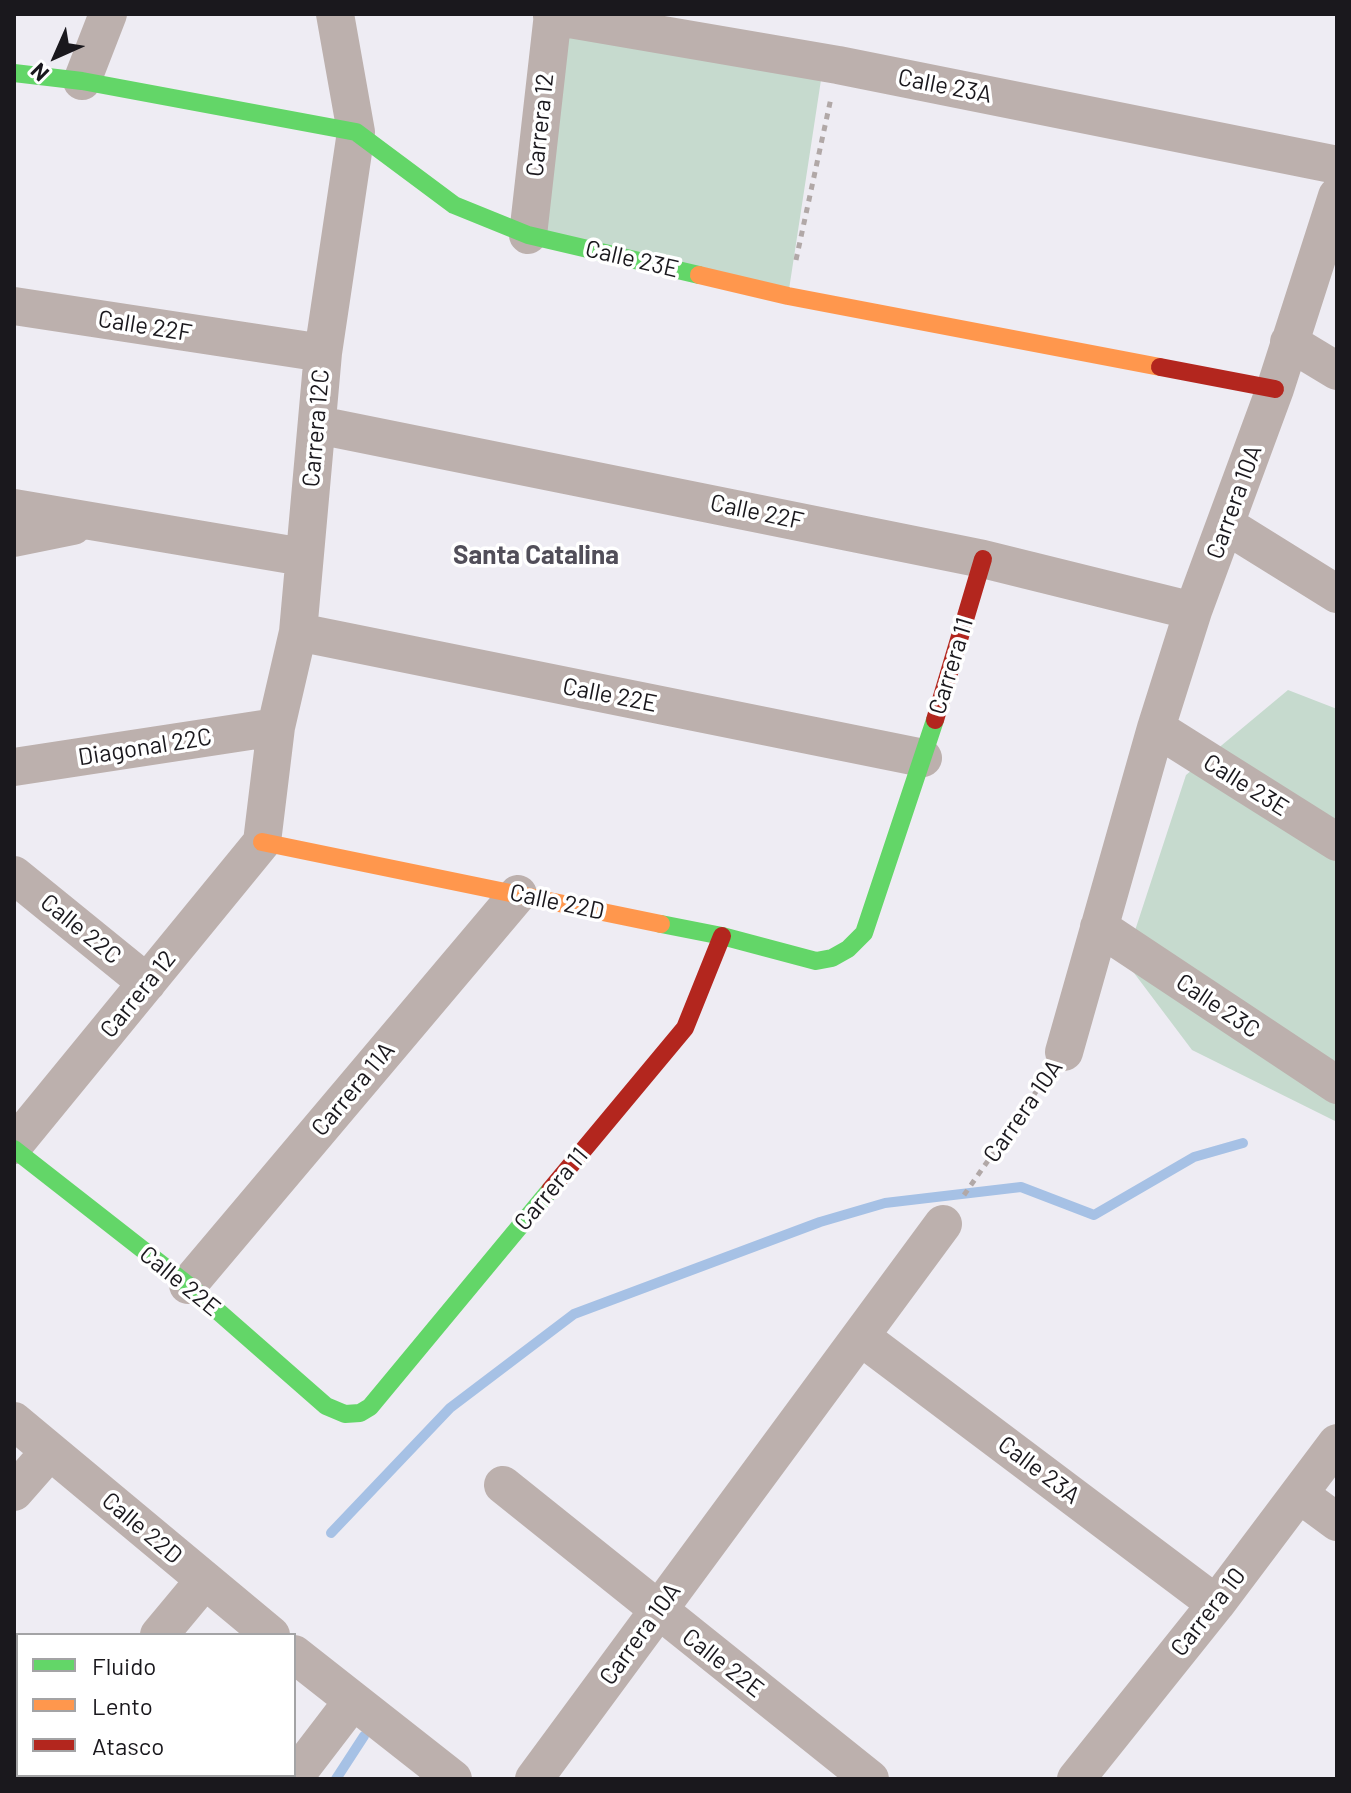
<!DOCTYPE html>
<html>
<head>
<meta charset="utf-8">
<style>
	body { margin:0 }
	#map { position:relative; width:1351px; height:1793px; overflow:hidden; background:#eeecf3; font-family:Barlow,sans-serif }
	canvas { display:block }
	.frame { position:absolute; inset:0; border:16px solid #1a181d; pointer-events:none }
	.legend { position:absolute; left:16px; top:1633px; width:280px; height:144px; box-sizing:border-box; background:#fff; border:2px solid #a3a3a5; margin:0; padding:10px 14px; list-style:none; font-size:24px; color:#1a181d }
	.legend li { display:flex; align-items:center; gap:16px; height:40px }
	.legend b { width:40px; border:2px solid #a3a3a5 }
	.north { position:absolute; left:16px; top:16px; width:80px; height:80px; -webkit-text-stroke:6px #fff; paint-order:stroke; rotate:225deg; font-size:22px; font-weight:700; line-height:32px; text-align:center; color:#1a181d }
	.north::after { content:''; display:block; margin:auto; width:28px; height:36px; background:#1a181d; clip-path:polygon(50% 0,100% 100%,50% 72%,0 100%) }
</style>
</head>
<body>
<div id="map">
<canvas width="1351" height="1793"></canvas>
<div class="frame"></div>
<ul class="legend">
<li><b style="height:10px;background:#63d668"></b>Fluido</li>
<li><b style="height:10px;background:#ff974d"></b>Lento</li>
<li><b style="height:10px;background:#b3261e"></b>Atasco</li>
</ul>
<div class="north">N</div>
</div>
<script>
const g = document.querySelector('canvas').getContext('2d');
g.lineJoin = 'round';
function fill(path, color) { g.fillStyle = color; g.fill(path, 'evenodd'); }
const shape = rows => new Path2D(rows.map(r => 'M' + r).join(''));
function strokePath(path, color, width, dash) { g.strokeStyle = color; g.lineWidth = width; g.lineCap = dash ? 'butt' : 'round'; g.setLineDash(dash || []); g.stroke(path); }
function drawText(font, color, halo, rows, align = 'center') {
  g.font = font + ' Barlow,sans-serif'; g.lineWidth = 7; g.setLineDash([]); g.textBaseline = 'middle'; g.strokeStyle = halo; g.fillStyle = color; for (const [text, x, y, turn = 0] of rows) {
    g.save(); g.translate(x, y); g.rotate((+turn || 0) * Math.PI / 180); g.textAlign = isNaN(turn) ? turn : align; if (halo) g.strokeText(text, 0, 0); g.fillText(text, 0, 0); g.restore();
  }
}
fill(shape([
	[552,16,821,80,788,296,528,235],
	[1288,690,1337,709,1337,1122,1192,1050,1125,961,1186,775]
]), '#c6dace');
strokePath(shape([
	[331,1533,450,1408,574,1314,820,1222,885,1203,1021,1187,1094,1215,1194,1157,1243,1143],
	[336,1779,364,1736]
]), '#a6c1e5', 10);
strokePath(shape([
	[796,260,831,98],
	[964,1195,1045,1079]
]), '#b1a8a7', 5, [6, 6]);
strokePath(shape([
	[552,16,838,65,1337,165],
	[82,81,108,14],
	[528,235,553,14],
	[14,306,323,353],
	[1289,342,1337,371],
	[318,425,983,559,1193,611],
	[14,508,303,557],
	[1226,525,1337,594],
	[14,538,73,526],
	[298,632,923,758],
	[1156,728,1337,842],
	[14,767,276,727],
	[14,875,147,983],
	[1099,927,1337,1085],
	[1064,1052,1156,728,1193,611,1275,389,1337,196],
	[14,1145,262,842,276,727,298,632,323,353,356,132,335,14],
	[188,1285,518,894],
	[861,1337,1216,1604],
	[14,1421,271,1635],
	[503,1485,870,1779],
	[14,1492,50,1451],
	[1299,1494,1337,1522],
	[159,1635,204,1581],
	[294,1654,453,1779],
	[37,1779,41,1775],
	[293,1779,352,1702],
	[534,1779,943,1224],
	[1076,1779,1216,1604,1337,1443]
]), '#bcb0ad', 38);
strokePath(shape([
	[14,73,82,81,356,132,454,205,528,235,699,275],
	[661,924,722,936,816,961,832,958,848,949,864,933,935,720],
	[14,1149,188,1285,326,1406,345,1414,360,1413,370,1407,550,1190]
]), '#63d668', 18);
strokePath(shape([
	[699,275,788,296,1160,367],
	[262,842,661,924]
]), '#ff974d', 18);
strokePath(shape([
	[1160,367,1275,389],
	[935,720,983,559],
	[550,1190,685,1028,722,936]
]), '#b3261e', 18);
drawText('24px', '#1a181d', '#fff', [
	["Calle 23A",945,86,11],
	["Carrera 12",540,125,-84],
	["Calle 23E",632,259,13],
	["Calle 22F",145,326,9],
	["Carrera 12C",316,428,-85],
	["Carrera 10A",1234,502,-70],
	["Calle 22F",757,512,12],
	["Carrera 11",951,666,-73],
	["Calle 22E",610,695,11],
	["Diagonal 22C",145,747,-9],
	["Calle 23E",1246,785,32],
	["Calle 22D",557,902,12],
	["Calle 22C",81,929,39],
	["Carrera 12",138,994,-51],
	["Calle 23C",1218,1006,34],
	["Carrera 11A",353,1089,-50],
	["Carrera 10A",1023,1111,-55],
	["Carrera 11",551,1189,-50],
	["Calle 22E",180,1281,39],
	["Calle 23A",1039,1470,37],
	["Calle 22D",142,1528,40],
	["Carrera 10",1208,1612,-52],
	["Carrera 10A",640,1634,-54],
	["Calle 22E",723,1663,38]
]);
drawText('bold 26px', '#514e59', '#fff', [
	["Santa Catalina",536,555]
]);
</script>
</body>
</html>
